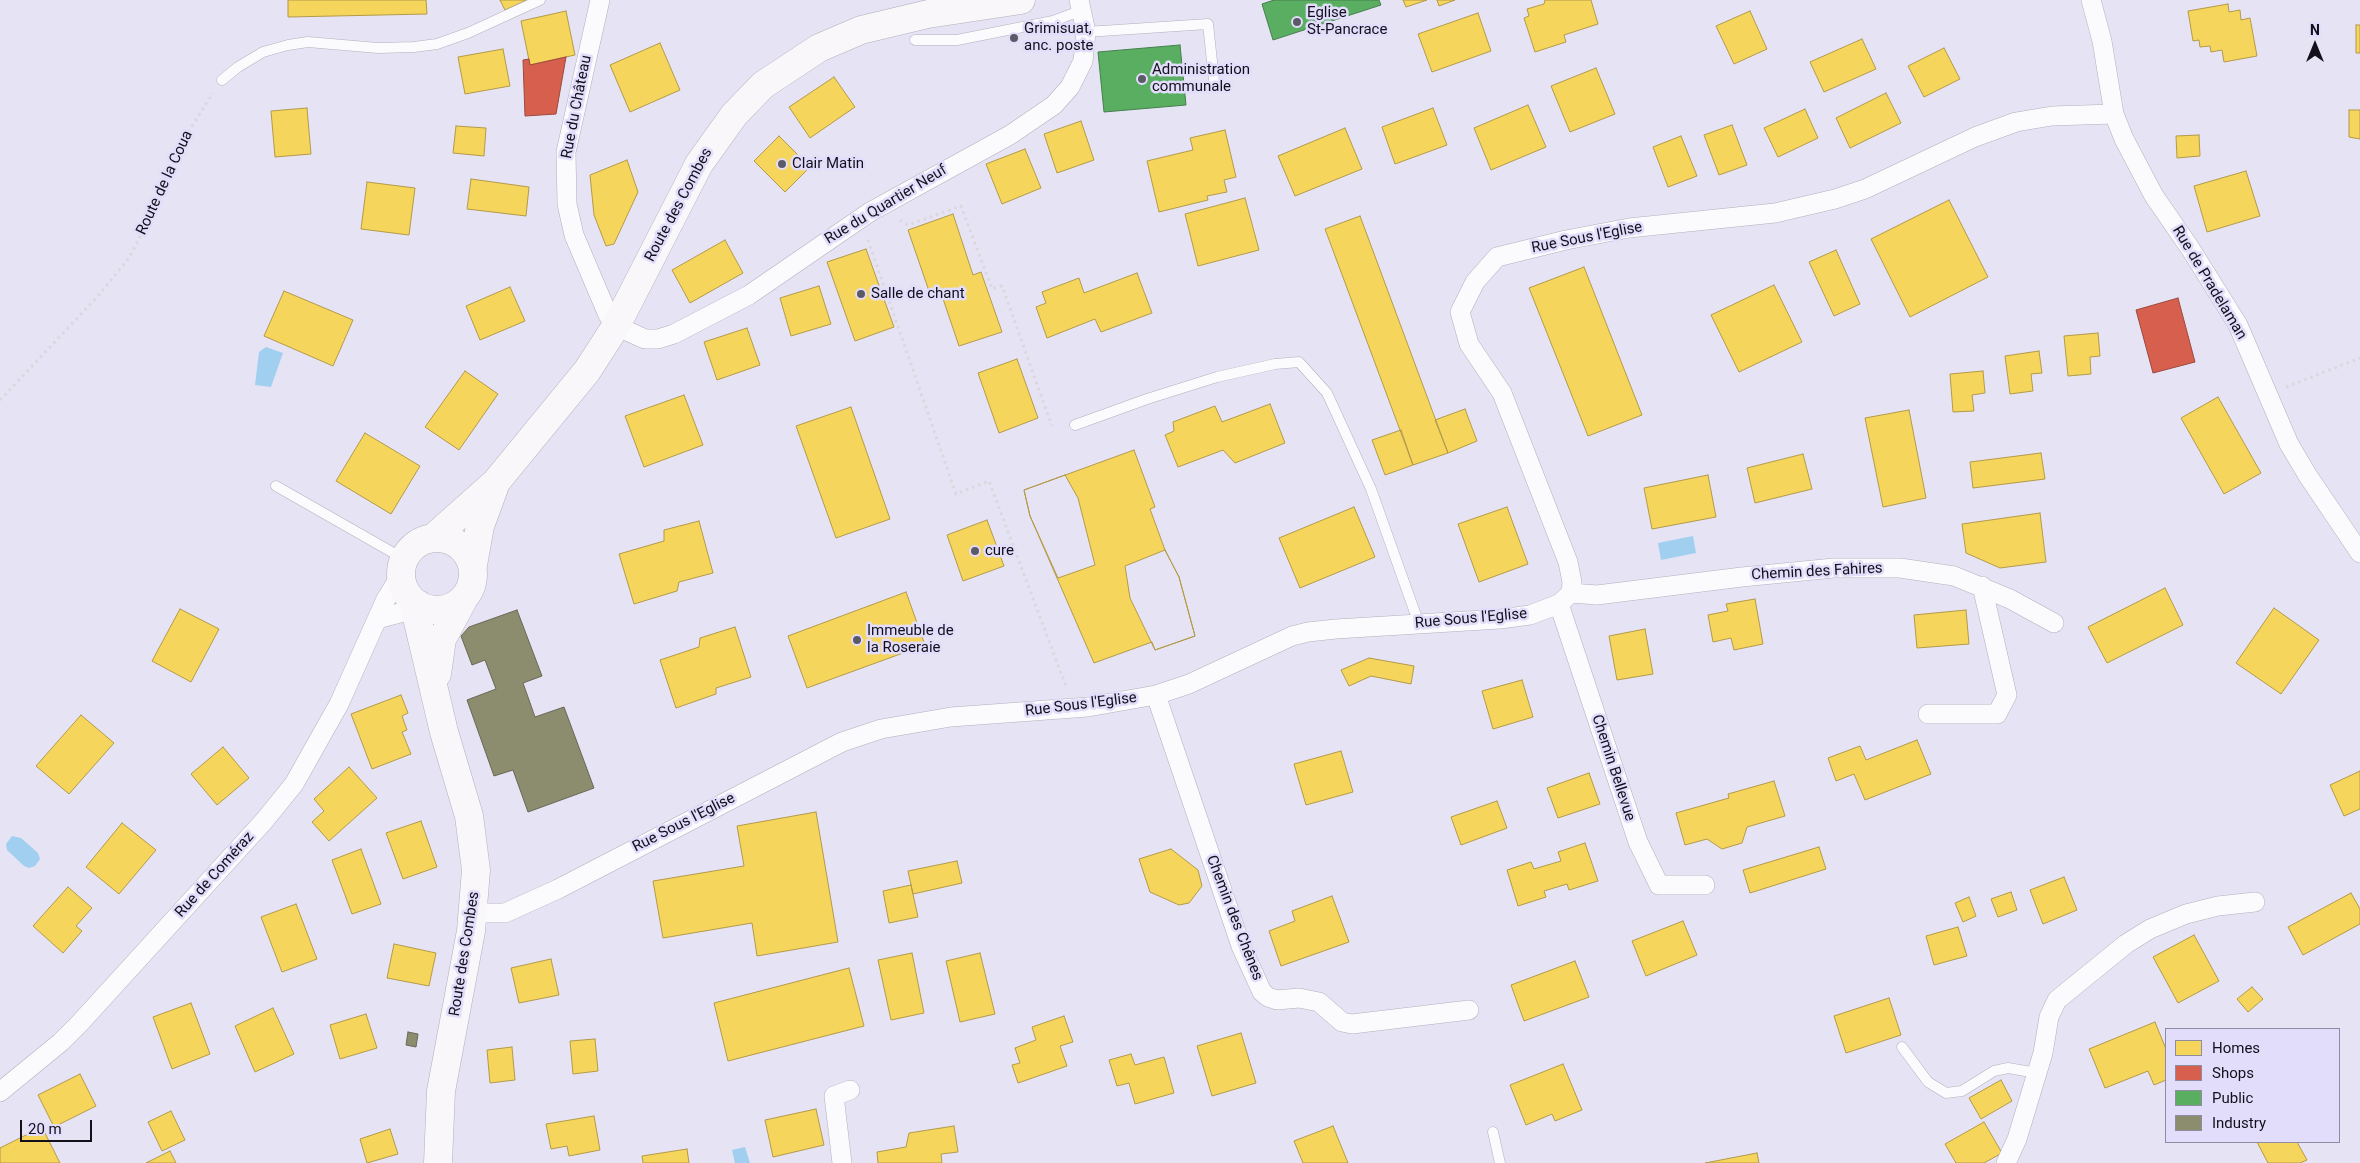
<!DOCTYPE html>
<html>
<head>
<meta charset="utf-8">
<style>
	body { margin:0 }
	#map { position:relative; width:2360px; height:1163px; overflow:hidden; background:#e6e3f4; font-family:Roboto,sans-serif }
	canvas { display:block }
	.legend { position:absolute; left:2165px; top:1028px; width:175px; height:115px; box-sizing:border-box; background:#e2ddfa; border:1px solid #8f8ba1; margin:0; padding:6px 9px; list-style:none; font-size:15px; color:#13101c }
	.legend li { display:flex; align-items:center; gap:10px; height:25px }
	.legend b { width:25px; border:1px solid #8f8ba1 }
	.north { position:absolute; left:2290px; top:20px; width:50px; height:50px; -webkit-text-stroke:4px #e2ddfa; paint-order:stroke; rotate:0deg; font-size:14px; font-weight:700; line-height:20px; text-align:center; color:#13101c }
	.north::after { content:''; display:block; margin:auto; width:18px; height:22px; background:#13101c; clip-path:polygon(50% 0,100% 100%,50% 72%,0 100%) }
	.scale { position:absolute; left:20px; top:1120px; width:72px; height:22px; box-sizing:border-box; border:2px solid #13101c; border-top:0; padding-left:6px; font-size:15px; line-height:18px; white-space:nowrap; color:#13101c; -webkit-text-stroke:4px #e2ddfa; paint-order:stroke }
</style>
</head>
<body>
<div id="map">
<canvas width="2360" height="1163"></canvas>
<ul class="legend">
<li><b style="height:14px;background:#f6d55c"></b>Homes</li>
<li><b style="height:14px;background:#d6604d"></b>Shops</li>
<li><b style="height:14px;background:#5aae61"></b>Public</li>
<li><b style="height:14px;background:#8c8c6e"></b>Industry</li>
</ul>
<div class="north">N</div>
<div class="scale">20 m</div>
</div>
<script>
const g = document.querySelector('canvas').getContext('2d');
g.lineJoin = 'round';
function fill(path, color) { g.fillStyle = color; g.fill(path, 'evenodd'); }
const shape = rows => new Path2D(rows.map(r => 'M' + r).join(''));
function strokePath(path, color, width, dash) { g.strokeStyle = color; g.lineWidth = width; g.lineCap = dash ? 'butt' : 'round'; g.setLineDash(dash || []); g.stroke(path); }
function drawText(font, color, halo, rows, align = 'center') {
  g.font = font + ' Roboto,sans-serif'; g.lineWidth = 5; g.setLineDash([]); g.textBaseline = 'middle'; g.strokeStyle = halo; g.fillStyle = color; for (const [text, x, y, turn = 0] of rows) {
    g.save(); g.translate(x, y); g.rotate((+turn || 0) * Math.PI / 180); g.textAlign = isNaN(turn) ? turn : align; if (halo) g.strokeText(text, 0, 0); g.fillText(text, 0, 0); g.restore();
  }
}
fill(shape([
	[266,347,283,353,271,387,255,385,259,352],
	[1693,536,1696,553,1661,560,1658,543],
	[12,836,21,838,38,853,40,859,35,866,29,868,24,866,7,850,6,844],
	[745,1147,750,1163,735,1163,732,1150]
]), '#a1cfef');
const homes = shape([
	[288,0,426,0,427,14,288,17,288,0],
	[500,0,527,0,505,10,500,0],
	[1403,0,1427,0,1406,7,1403,0],
	[1437,0,1455,0,1439,6,1437,0],
	[1545,0,1591,0,1598,24,1564,35,1566,42,1535,52,1524,18,1529,16,1527,9,1544,4,1545,0],
	[2228,4,2229,12,2240,10,2241,20,2250,18,2257,56,2224,62,2222,50,2211,52,2210,46,2200,47,2199,40,2193,41,2188,11,2228,4],
	[566,11,575,55,530,65,521,21,566,11],
	[1750,11,1767,49,1734,64,1716,26,1750,11],
	[1478,13,1491,51,1432,72,1418,34,1478,13],
	[2356,25,2360,25,2360,53,2356,53,2356,25],
	[1862,39,1876,69,1824,92,1810,62,1862,39],
	[660,43,680,90,630,112,610,65,660,43],
	[1944,48,1960,79,1924,97,1908,66,1944,48],
	[503,49,510,86,465,94,458,57,503,49],
	[1596,68,1615,114,1570,132,1551,86,1596,68],
	[834,77,855,107,810,138,789,107,834,77],
	[1886,93,1901,123,1850,148,1836,118,1886,93],
	[1528,105,1546,147,1491,170,1474,128,1528,105],
	[307,108,311,154,275,157,271,111,307,108],
	[1433,108,1447,145,1395,164,1382,127,1433,108],
	[1805,109,1818,138,1778,157,1764,128,1805,109],
	[2349,110,2360,110,2360,139,2349,137,2349,110],
	[1081,121,1094,160,1057,173,1044,134,1081,121],
	[1732,125,1747,165,1719,175,1704,135,1732,125],
	[456,126,486,128,484,156,453,153,456,126],
	[1345,128,1362,169,1295,196,1278,156,1345,128],
	[1225,130,1236,177,1224,180,1227,192,1207,196,1208,200,1159,212,1147,161,1193,150,1190,138,1225,130],
	[2199,135,2200,156,2177,158,2176,136,2199,135],
	[779,136,810,167,785,192,754,161,779,136],
	[1681,136,1697,176,1668,187,1653,147,1681,136],
	[1025,149,1041,188,1002,204,986,164,1025,149],
	[627,160,638,192,614,244,606,246,594,215,590,175,627,160],
	[2246,171,2260,216,2207,232,2194,186,2246,171],
	[471,179,529,187,526,216,467,209,471,179],
	[367,182,415,188,409,235,361,229,367,182],
	[1245,198,1259,250,1198,266,1185,214,1245,198],
	[1949,200,1988,277,1910,317,1871,239,1949,200],
	[953,214,973,275,981,272,1002,332,959,346,939,287,929,291,908,230,953,214],
	[1360,216,1448,453,1413,465,1325,229,1360,216],
	[725,240,743,273,690,303,672,270,725,240],
	[866,249,894,327,855,341,827,262,866,249],
	[1836,250,1860,304,1834,316,1809,262,1836,250],
	[1584,267,1642,415,1588,436,1529,288,1584,267],
	[1137,273,1152,313,1101,332,1095,319,1047,338,1036,307,1046,303,1042,292,1079,278,1084,293,1137,273],
	[1774,285,1802,342,1739,372,1711,315,1774,285],
	[819,286,831,324,791,336,780,298,819,286],
	[510,287,525,321,480,340,466,306,510,287],
	[284,291,353,320,333,366,264,336,284,291],
	[747,328,760,365,717,380,704,342,747,328],
	[2098,333,2100,356,2090,357,2091,374,2068,376,2064,336,2098,333],
	[2039,351,2042,373,2031,374,2033,391,2010,394,2005,356,2039,351],
	[1017,359,1038,418,999,433,978,373,1017,359],
	[465,371,498,394,459,450,425,427,465,371],
	[1983,371,1985,393,1972,395,1974,411,1953,412,1950,374,1983,371],
	[684,395,703,445,644,467,625,416,684,395],
	[2218,397,2261,473,2224,494,2181,418,2218,397],
	[1270,404,1285,443,1235,463,1223,450,1178,467,1165,435,1174,431,1173,422,1215,406,1222,422,1270,404],
	[851,407,890,519,836,538,796,426,851,407],
	[1465,409,1477,441,1448,453,1435,420,1465,409],
	[1909,410,1926,498,1883,507,1865,418,1909,410],
	[1401,430,1413,465,1385,475,1372,440,1401,430],
	[365,433,420,466,391,514,336,481,365,433],
	[1134,450,1155,507,1150,509,1165,550,1179,577,1195,636,1155,650,1152,642,1094,663,1030,516,1024,490,1134,450],
	[2041,453,2045,479,1973,488,1970,462,2041,453],
	[1803,454,1812,489,1755,503,1747,468,1803,454],
	[1065,475,1078,498,1095,565,1058,578,1030,516,1024,490,1065,475],
	[1708,475,1716,517,1652,529,1644,488,1708,475],
	[1354,507,1375,557,1300,588,1279,538,1354,507],
	[1507,507,1528,564,1479,582,1458,524,1507,507],
	[2040,513,2046,562,2000,568,1966,553,1962,524,2040,513],
	[987,520,1004,566,963,581,947,535,987,520],
	[699,521,713,573,679,582,677,591,634,604,619,554,664,541,664,530,699,521],
	[1165,550,1179,577,1195,636,1155,650,1130,598,1125,566,1165,550],
	[2165,588,2183,625,2107,663,2088,627,2165,588],
	[906,592,925,645,807,688,788,636,906,592],
	[1755,599,1763,644,1734,650,1731,638,1713,642,1708,615,1728,611,1726,604,1755,599],
	[2274,608,2319,640,2281,694,2236,663,2274,608],
	[180,609,219,629,191,682,152,661,180,609],
	[1966,610,1969,644,1917,648,1914,615,1966,610],
	[735,627,751,677,716,688,716,694,676,708,660,660,699,647,700,638,735,627],
	[1645,629,1653,674,1617,680,1609,636,1645,629],
	[1369,658,1414,666,1411,684,1371,676,1349,686,1341,670,1369,658],
	[1522,680,1533,717,1493,729,1482,691,1522,680],
	[401,695,408,713,402,716,407,730,402,732,411,754,372,769,351,714,401,695],
	[81,715,114,743,69,794,36,766,81,715],
	[1917,740,1931,774,1865,800,1854,774,1836,781,1828,758,1860,746,1866,760,1917,740],
	[223,747,249,778,217,805,191,774,223,747],
	[1341,751,1353,792,1306,805,1294,764,1341,751],
	[349,767,377,798,329,841,312,822,324,811,314,799,349,767],
	[2360,771,2360,809,2344,816,2330,785,2360,771],
	[1589,773,1600,804,1558,818,1547,788,1589,773],
	[1774,781,1785,816,1747,827,1742,843,1722,849,1707,839,1685,845,1676,813,1729,798,1728,794,1774,781],
	[1497,801,1507,828,1461,845,1451,817,1497,801],
	[816,812,838,942,757,956,752,923,663,938,653,881,744,866,737,826,816,812],
	[421,821,437,867,403,879,386,833,421,821],
	[122,823,156,850,119,894,86,867,122,823],
	[1585,843,1598,881,1569,890,1567,884,1544,891,1546,897,1518,906,1507,870,1531,862,1534,869,1561,861,1558,852,1585,843],
	[1819,847,1826,869,1750,893,1743,870,1819,847],
	[361,849,381,904,352,914,332,860,361,849],
	[1171,849,1198,870,1202,886,1189,903,1179,905,1150,892,1139,859,1171,849],
	[957,861,962,883,913,894,908,871,957,861],
	[2064,877,2077,910,2043,924,2030,890,2064,877],
	[911,885,918,917,889,923,883,891,911,885],
	[68,887,92,908,76,926,82,931,63,953,33,926,68,887],
	[2011,892,2017,910,1998,917,1991,899,2011,892],
	[2351,893,2360,909,2360,924,2303,955,2288,927,2351,893],
	[1332,896,1349,942,1281,966,1269,931,1295,921,1292,911,1332,896],
	[1969,897,1976,916,1963,922,1955,903,1969,897],
	[296,904,317,959,282,972,261,917,296,904],
	[1683,921,1697,955,1646,976,1632,941,1683,921],
	[1958,927,1967,956,1934,965,1926,936,1958,927],
	[2194,935,2219,981,2178,1003,2153,957,2194,935],
	[394,944,436,953,429,986,387,978,394,944],
	[912,953,924,1013,891,1020,878,960,912,953],
	[980,953,995,1014,960,1022,946,961,980,953],
	[551,959,559,995,519,1003,511,968,551,959],
	[1575,961,1589,997,1524,1021,1511,985,1575,961],
	[849,968,864,1026,728,1061,714,1003,849,968],
	[2252,987,2263,999,2248,1012,2237,999,2252,987],
	[1889,998,1901,1035,1846,1053,1834,1016,1889,998],
	[191,1003,210,1054,172,1069,153,1017,191,1003],
	[273,1008,294,1054,255,1072,235,1026,273,1008],
	[366,1014,377,1048,340,1059,330,1025,366,1014],
	[1064,1016,1073,1042,1060,1046,1067,1066,1018,1083,1012,1065,1020,1063,1015,1048,1036,1040,1032,1027,1064,1016],
	[2155,1022,2166,1049,2166,1080,2154,1085,2148,1071,2105,1088,2089,1049,2155,1022],
	[1241,1033,1256,1083,1212,1096,1197,1046,1241,1033],
	[595,1039,598,1071,573,1074,570,1041,595,1039],
	[512,1047,515,1080,490,1083,487,1050,512,1047],
	[1131,1054,1135,1065,1164,1057,1174,1093,1135,1104,1129,1083,1117,1086,1109,1060,1131,1054],
	[1563,1064,1582,1110,1555,1121,1552,1114,1526,1125,1510,1085,1563,1064],
	[80,1074,96,1106,54,1127,38,1095,80,1074],
	[2001,1080,2012,1101,1981,1119,1969,1098,2001,1080],
	[816,1109,824,1145,773,1157,765,1120,816,1109],
	[171,1111,185,1140,162,1151,148,1122,171,1111],
	[594,1116,600,1150,569,1156,567,1146,551,1149,546,1124,594,1116],
	[1984,1122,2002,1153,1984,1163,1956,1163,1945,1144,1984,1122],
	[954,1126,958,1152,941,1154,942,1163,878,1163,877,1152,906,1147,909,1133,954,1126],
	[1333,1126,1348,1163,1303,1163,1294,1141,1333,1126],
	[42,1127,60,1163,0,1163,0,1148,42,1127],
	[390,1129,398,1154,367,1163,360,1139,390,1129],
	[2257,1142,2297,1142,2307,1160,2300,1163,2268,1163,2257,1142],
	[687,1149,689,1163,643,1163,642,1156,687,1149],
	[170,1151,176,1163,146,1163,170,1151],
	[1757,1153,1759,1163,1705,1163,1757,1153]
]);
fill(homes, '#f6d55c');
strokePath(homes, '#b29a49', 1);
const shops = shape([
	[566,57,556,114,525,116,523,60,529,59,530,65,566,57],
	[2178,298,2195,362,2153,373,2136,310,2178,298]
]);
fill(shops, '#d6604d');
strokePath(shops, '#9c483e', 1);
const public = shape([
	[1274,0,1379,0,1381,5,1273,40,1262,4,1274,0],
	[1180,45,1186,105,1104,112,1098,52,1180,45]
]);
fill(public, '#5aae61');
strokePath(public, '#457f4c', 1);
const industry = shape([
	[517,610,542,676,523,683,535,717,564,707,594,788,528,812,513,770,494,776,467,700,496,689,485,660,472,665,461,636,469,627,517,610],
	[408,1032,418,1034,416,1047,406,1045,408,1032]
]);
fill(industry, '#8c8c6e');
strokePath(industry, '#686755', 1);
const lane = shape([
	[1086,32,1208,24,1214,80],
	[915,40,957,40,1053,21,1080,11],
	[222,80,238,67,263,52,288,45,308,42,378,48,414,47,437,44,468,33,540,0],
	[1075,425,1147,399,1217,377,1275,364,1299,362,1327,393,1371,489,1419,624],
	[276,486,404,559],
	[1902,1047,1928,1082,1946,1093,1962,1091,1994,1071,2008,1068,2037,1073],
	[1493,1132,1500,1163]
]);
const street = shape([
	[600,0,566,152,567,204,574,235,608,315,616,326,645,339,658,339,674,334,749,295,870,212,1010,135,1054,105,1070,87,1083,61,1086,32,1079,0],
	[2091,0,2102,41,2114,114,2124,139,2154,196,2190,248,2238,325,2289,444,2308,476,2360,553],
	[1571,593,1597,595,1742,577,1834,568,1900,568,1954,576,2010,599,2054,623],
	[1559,604,1638,842,1659,885,1705,885],
	[377,619,415,609],
	[1156,695,1241,946,1262,992,1268,997,1277,1000,1299,998,1319,1002,1342,1022,1352,1024,1469,1010],
	[1928,714,1997,714,2007,695,1982,586],
	[473,913,505,913,558,889,842,742,881,729,951,717,1088,707,1156,695,1189,684,1292,636,1308,632,1336,629,1500,619,1530,615,1559,604,1571,593,1572,582,1568,562,1502,393,1469,344,1460,312,1475,282,1497,257,1566,240,1629,228,1775,213,1835,199,1865,189,1975,137,2016,122,2052,116,2114,114],
	[0,1092,61,1042,79,1024,264,821,294,784,339,704,386,599,401,575],
	[842,1163,834,1096,850,1090],
	[2006,1163,2017,1139,2043,1053,2049,1017,2057,1000,2126,944,2150,929,2186,914,2218,906,2255,902]
]);
const secondary = shape([
	'401 574a36 36 0 1 1 72 0a36 36 0 1 1-72 0Z',
	[433,538,496,482,587,371,616,326,699,164,734,115,763,85,819,48,861,30,928,14,1021,0],
	[473,565,480,526,494,488],
	[418,604,415,609,444,732,469,816,476,870,471,931,441,1091,438,1163],
	[437,674,442,639,463,600]
]);
strokePath(lane, '#b2afbd', 11);
strokePath(street, '#b2afbd', 20);
strokePath(secondary, '#b2afbd', 29);
strokePath(shape([
	[900,220,908,225,961,206,992,289,1002,286,1052,426],
	[868,240,956,494,989,481,1067,689],
	[2286,387,2360,358],
	[0,400,98,296,129,258,158,202,180,145,213,93]
]), '#d9d8dd', 3, [2.5, 4]);
strokePath(lane, '#fbfbfd', 10);
strokePath(street, '#fbfbfd', 19);
strokePath(secondary, '#f9f7f9', 28);
for (const [x, y, r, color] of [
	[1297,22,5,"#5d5a68"],
	[1014,38,5,"#5d5a68"],
	[1142,79,5,"#5d5a68"],
	[782,164,5,"#5d5a68"],
	[861,294,5,"#5d5a68"],
	[975,551,5,"#5d5a68"],
	[857,640,5,"#5d5a68"]
]) { const dot = new Path2D(); dot.arc(x, y, r, 0, 2 * Math.PI); g.fillStyle = color; g.fill(dot); strokePath(dot, '#e2ddfa', 2); }
drawText('15px', '#13101c', '#e2ddfa', [
	["Eglise",1307,13],
	["St-Pancrace",1307,30],
	["Grimisuat,",1024,29],
	["anc. poste",1024,46],
	["Administration",1152,70],
	["communale",1152,87],
	["Clair Matin",792,164],
	["Salle de chant",871,294],
	["cure",985,551],
	["Immeuble de",867,631],
	["la Roseraie",867,648]
], 'left');
drawText('15px', '#13101c', '#e2ddfa', [
	["Rue du Château",577,107,-79],
	["Route de la Coua",165,183,-65],
	["Route des Combes",679,205,-62],
	["Rue du Quartier Neuf",886,205,-31],
	["Rue Sous l'Eglise",1587,238,-11],
	["Rue de Pradelaman",2209,283,59],
	["Chemin des Fahires",1817,572,-3],
	["Rue Sous l'Eglise",1471,619,-5],
	["Rue Sous l'Eglise",1081,705,-7],
	["Chemin Bellevue",1613,768,72],
	["Rue Sous l'Eglise",684,823,-27],
	["Rue de Coméraz",215,875,-48],
	["Chemin des Chênes",1234,918,69],
	["Route des Combes",465,954,-81]
]);
</script>
</body>
</html>
